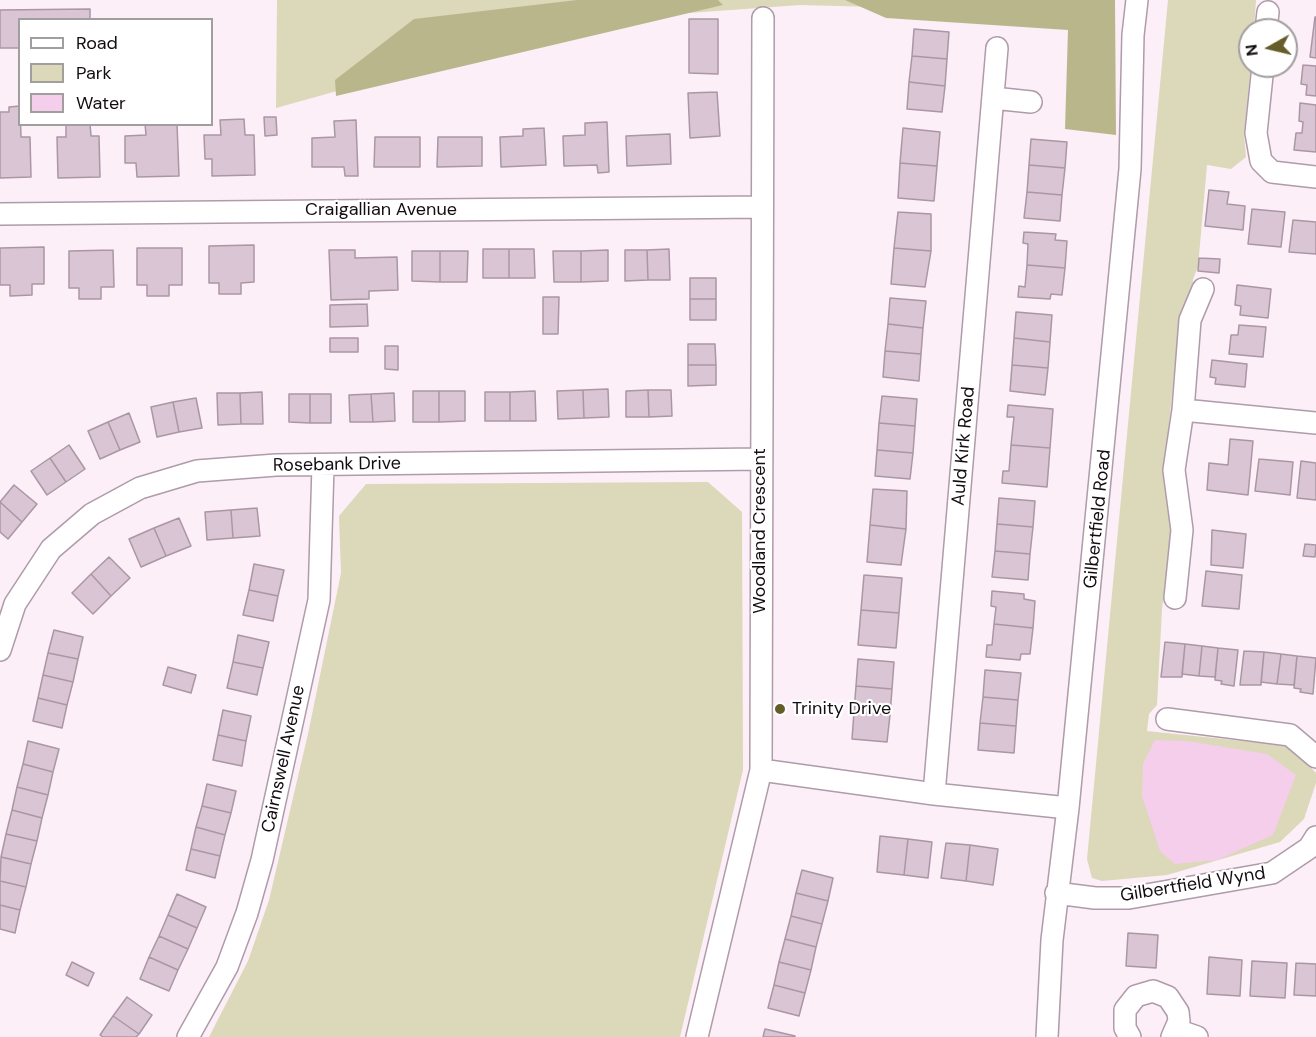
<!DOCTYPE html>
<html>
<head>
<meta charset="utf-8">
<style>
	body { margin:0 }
	#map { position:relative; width:1316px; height:1037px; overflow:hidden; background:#fceff8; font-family:"DM Sans",sans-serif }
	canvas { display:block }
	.legend { position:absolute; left:18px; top:18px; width:195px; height:108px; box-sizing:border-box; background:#fff; border:2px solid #a19ea0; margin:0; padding:8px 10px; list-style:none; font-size:18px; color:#130c11 }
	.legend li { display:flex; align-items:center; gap:12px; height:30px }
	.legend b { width:30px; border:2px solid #a19ea0 }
	.north { position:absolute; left:1238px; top:18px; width:60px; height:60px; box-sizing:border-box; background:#fff; border:2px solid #a19ea0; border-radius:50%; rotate:262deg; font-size:16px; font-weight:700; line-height:24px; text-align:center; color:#130c11 }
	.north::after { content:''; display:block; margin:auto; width:21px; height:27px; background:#645d2a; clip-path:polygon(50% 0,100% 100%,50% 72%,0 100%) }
</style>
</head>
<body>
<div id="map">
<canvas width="1316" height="1037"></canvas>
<ul class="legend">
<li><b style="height:8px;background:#fff"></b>Road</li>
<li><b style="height:16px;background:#dcd8ba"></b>Park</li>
<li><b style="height:16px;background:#f4ceea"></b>Water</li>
</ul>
<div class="north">N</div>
</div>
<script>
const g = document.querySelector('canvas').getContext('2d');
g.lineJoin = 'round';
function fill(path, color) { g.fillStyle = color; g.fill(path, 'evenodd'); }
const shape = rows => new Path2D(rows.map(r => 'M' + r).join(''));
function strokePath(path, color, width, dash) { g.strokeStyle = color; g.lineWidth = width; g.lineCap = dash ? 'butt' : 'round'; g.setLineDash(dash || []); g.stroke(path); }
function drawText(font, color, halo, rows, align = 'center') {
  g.font = font + ' "DM Sans",sans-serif'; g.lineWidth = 4.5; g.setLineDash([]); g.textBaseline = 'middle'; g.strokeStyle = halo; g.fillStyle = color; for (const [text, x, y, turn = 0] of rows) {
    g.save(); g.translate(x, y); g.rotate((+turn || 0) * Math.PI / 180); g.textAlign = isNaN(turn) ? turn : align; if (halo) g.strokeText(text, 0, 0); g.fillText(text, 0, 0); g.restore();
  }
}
fill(shape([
	[277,0,1115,0,1115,13,800,5,592,20,276,108],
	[1168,0,1256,0,1254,30,1250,30,1251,66,1244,134,1246,157,1231,169,1207,165,1198,267,1193,279,1192,297,1180,313,1165,465,1173,514,1162,609,1157,705,1149,714,1147,731,1290,746,1316,773,1316,783,1304,819,1280,842,1167,875,1102,881,1092,878,1087,859],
	[708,482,742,512,743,770,680,1037,209,1037,248,961,269,900,308,734,341,573,339,516,366,484]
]), '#dcd8ba');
fill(shape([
	[577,0,718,0,723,5,336,96,335,80,414,19],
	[845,0,1115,0,1116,135,1065,129,1068,30,886,18]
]), '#bab68c');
fill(shape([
	[1155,740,1187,741,1267,754,1296,775,1273,835,1217,860,1175,864,1160,851,1142,796,1143,764]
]), '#f4ceea');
const building = shape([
	[90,9,90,20,20,20,20,48,0,48,0,10,90,9],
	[1315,17,1316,17,1316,58,1310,57,1315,17],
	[689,19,718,19,718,74,689,73,689,19],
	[914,29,949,32,947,59,912,56,914,29],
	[912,56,947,59,945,86,909,82,912,56],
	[1303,65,1316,66,1316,96,1306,95,1307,85,1301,84,1303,65],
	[909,82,945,86,942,112,907,109,909,82],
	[717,92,720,136,690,138,688,93,717,92],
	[1300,103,1316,105,1316,152,1294,150,1296,133,1302,133,1303,122,1299,121,1300,103],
	[20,106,21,137,30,137,31,177,0,178,0,112,9,112,9,107,20,106],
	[264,117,276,117,277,135,265,136,264,117],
	[244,119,245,135,254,135,255,175,212,176,212,159,205,159,204,135,221,135,220,120,244,119],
	[356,120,358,176,345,176,344,167,312,167,312,138,335,137,334,121,356,120],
	[607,122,609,172,598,173,597,165,564,166,563,136,585,135,585,123,607,122],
	[66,124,90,124,91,136,99,136,100,177,58,178,57,137,66,137,66,124],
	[145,124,177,124,179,176,137,177,136,163,125,163,125,136,146,135,145,124],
	[544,128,546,165,501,167,500,137,523,136,523,129,544,128],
	[903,128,940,132,937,166,900,163,903,128],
	[670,134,671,164,627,166,626,136,670,134],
	[375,137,420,137,420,167,374,167,375,137],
	[438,137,482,137,482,166,437,167,438,137],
	[1031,139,1067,142,1065,168,1029,165,1031,139],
	[900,163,937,166,934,201,898,198,900,163],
	[1029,165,1065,168,1062,195,1027,192,1029,165],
	[1209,190,1229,192,1227,204,1245,206,1243,230,1205,226,1209,190],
	[1027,192,1062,195,1060,221,1024,218,1027,192],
	[1252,209,1285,212,1281,247,1248,244,1252,209],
	[898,212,931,214,931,251,894,248,898,212],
	[1293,220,1316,222,1316,254,1289,252,1293,220],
	[1024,232,1056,234,1055,240,1067,241,1065,268,1027,265,1028,244,1023,243,1024,232],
	[254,245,254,282,241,283,241,294,219,294,219,283,209,283,209,246,254,245],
	[44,247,44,284,32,284,32,295,10,296,10,285,0,285,0,248,44,247],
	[137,248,182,248,182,285,169,285,169,296,147,296,147,285,137,285,137,248],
	[894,248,931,251,925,287,891,284,894,248],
	[483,249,509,249,509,278,483,278,483,249],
	[509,249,534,249,535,278,509,278,509,249],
	[669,249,670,280,648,280,647,250,669,249],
	[113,250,114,287,101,287,101,299,79,299,79,288,69,288,69,251,113,250],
	[329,250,355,250,355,258,397,257,398,290,369,291,369,299,331,300,329,250],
	[608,250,608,281,581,282,581,251,608,250],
	[625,250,647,250,648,280,625,281,625,250],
	[412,251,440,251,440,282,412,281,412,251],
	[440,251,468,251,467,282,440,282,440,251],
	[553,251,581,251,581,282,554,282,553,251],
	[1199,258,1220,259,1219,273,1198,271,1199,258],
	[1027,265,1065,268,1062,295,1051,294,1050,299,1018,297,1019,286,1025,287,1027,265],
	[690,278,716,278,716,299,690,299,690,278],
	[1237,285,1271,289,1268,318,1240,315,1241,306,1235,305,1237,285],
	[543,297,559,297,558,334,543,334,543,297],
	[890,298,926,301,923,328,888,324,890,298],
	[690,299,716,299,716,320,690,320,690,299],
	[367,304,368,326,330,327,330,305,367,304],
	[1016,312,1052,315,1050,342,1014,338,1016,312],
	[888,324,923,328,921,354,885,351,888,324],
	[1239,325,1266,327,1263,357,1229,354,1231,335,1238,335,1239,325],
	[330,338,358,338,358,352,330,352,330,338],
	[1014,338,1050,342,1048,368,1012,365,1014,338],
	[688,344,715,344,716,365,688,365,688,344],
	[385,346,398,346,398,370,385,369,385,346],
	[885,351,921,354,919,381,883,377,885,351],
	[1212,360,1247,364,1245,387,1215,384,1216,378,1210,377,1212,360],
	[688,365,716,365,716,385,688,386,688,365],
	[1012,365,1048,368,1045,395,1010,391,1012,365],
	[608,389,609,417,584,418,583,390,608,389],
	[583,390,584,418,558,419,557,391,583,390],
	[648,390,671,390,672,416,649,417,648,390],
	[648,390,649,417,626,417,626,391,648,390],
	[413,391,439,391,439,422,413,422,413,391],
	[439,391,465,391,465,421,439,422,439,391],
	[535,391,536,421,510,421,510,392,535,391],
	[262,392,263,424,241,424,240,393,262,392],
	[485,392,510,392,510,421,485,421,485,392],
	[217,393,240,393,241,424,218,425,217,393],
	[394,393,395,421,373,422,371,394,394,393],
	[289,394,310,394,310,423,289,422,289,394],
	[310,394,331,394,331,423,310,423,310,394],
	[371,394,373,422,350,422,349,395,371,394],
	[882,396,917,399,915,426,879,423,882,396],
	[196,398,202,428,179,432,173,402,196,398],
	[173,402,179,432,157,437,151,407,173,402],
	[1008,405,1053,409,1050,448,1011,445,1014,417,1007,417,1008,405],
	[129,413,140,442,120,450,108,422,129,413],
	[108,422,120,450,100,459,88,431,108,422],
	[879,423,915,426,913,453,877,450,879,423],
	[1230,439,1253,441,1248,495,1207,490,1209,463,1228,465,1230,439],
	[69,445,85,469,66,482,50,458,69,445],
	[1011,445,1050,448,1047,487,1002,483,1003,471,1009,471,1011,445],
	[877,450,913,453,910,479,875,476,877,450],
	[50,458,66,482,47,495,31,471,50,458],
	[1259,459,1293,462,1290,495,1255,491,1259,459],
	[1301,461,1316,463,1316,500,1297,498,1301,461],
	[14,485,37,504,22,522,0,502,14,485],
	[873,489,907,491,906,529,870,525,873,489],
	[999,498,1035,501,1033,527,997,524,999,498],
	[0,502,22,522,8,539,0,532,0,502],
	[257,508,260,536,233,538,231,510,257,508],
	[231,510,233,538,207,540,205,512,231,510],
	[179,518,191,546,166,556,154,528,179,518],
	[997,524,1033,527,1030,554,995,551,997,524],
	[870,525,906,529,901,565,867,562,870,525],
	[154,528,166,556,141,567,129,539,154,528],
	[1212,530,1246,534,1243,568,1211,565,1212,530],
	[1305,544,1316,545,1315,557,1303,556,1305,544],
	[995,551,1030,554,1028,580,992,577,995,551],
	[109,557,130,578,111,596,91,574,109,557],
	[254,564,284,570,278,596,249,590,254,564],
	[1206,571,1242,575,1239,609,1202,606,1206,571],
	[91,574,111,596,93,614,72,593,91,574],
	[864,575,902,578,899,613,861,610,864,575],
	[249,590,278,596,273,621,243,615,249,590],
	[992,591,1024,594,1024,599,1035,601,1033,628,994,624,996,607,991,606,992,591],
	[861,610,899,613,896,648,858,645,861,610],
	[994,624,1033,628,1030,654,1021,654,1020,660,986,657,987,645,992,645,994,624],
	[54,630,83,637,78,659,48,653,54,630],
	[238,635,269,642,263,668,233,662,238,635],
	[1165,642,1185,644,1182,677,1161,677,1165,642],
	[1185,644,1202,646,1199,676,1182,674,1185,644],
	[1202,646,1218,648,1215,677,1199,676,1202,646],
	[1218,648,1238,650,1234,686,1221,684,1222,681,1215,680,1218,648],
	[1244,651,1264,652,1261,685,1240,685,1244,651],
	[1264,652,1281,654,1277,684,1261,682,1264,652],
	[48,653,78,659,73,682,43,675,48,653],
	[1281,654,1297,656,1294,685,1277,684,1281,654],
	[1297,656,1316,658,1313,694,1300,692,1301,689,1294,688,1297,656],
	[858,659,894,662,892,689,856,686,858,659],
	[233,662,263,668,257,695,227,688,233,662],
	[168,667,196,675,191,693,163,685,168,667],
	[985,670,1021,673,1018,700,983,697,985,670],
	[43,675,73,682,67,705,38,698,43,675],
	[856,686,892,689,890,715,854,712,856,686],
	[983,697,1018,700,1016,726,980,723,983,697],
	[38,698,67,705,62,728,33,721,38,698],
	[223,710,251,716,246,741,218,735,223,710],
	[854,712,890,715,887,742,852,739,854,712],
	[980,723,1016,726,1014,753,978,750,980,723],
	[218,735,246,741,242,766,213,760,218,735],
	[28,741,59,749,53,772,23,764,28,741],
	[23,764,53,772,48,795,17,787,23,764],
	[207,784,236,791,231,813,202,806,207,784],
	[17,787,48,795,42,818,12,810,17,787],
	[202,806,231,813,225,835,196,827,202,806],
	[12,810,42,818,37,841,6,834,12,810],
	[196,827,225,835,220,856,191,849,196,827],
	[6,834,37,841,31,864,1,857,6,834],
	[880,836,908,839,904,875,877,872,880,836],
	[908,839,932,842,928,878,904,875,908,839],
	[946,843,970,845,966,881,941,878,946,843],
	[970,845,998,849,993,885,966,881,970,845],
	[191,849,220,856,215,878,186,870,191,849],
	[1,857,31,864,26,887,0,881,1,857],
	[802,870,833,878,828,901,796,893,802,870],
	[0,881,26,887,20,910,0,905,0,881],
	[796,893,828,901,822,924,791,916,796,893],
	[177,894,206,907,197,928,168,915,177,894],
	[0,905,20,910,15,933,0,929,0,905],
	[168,915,197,928,188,949,159,936,168,915],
	[791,916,822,924,816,947,785,939,791,916],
	[1128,933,1158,935,1156,968,1126,966,1128,933],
	[159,936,188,949,178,970,149,957,159,936],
	[785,939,816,947,811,970,779,962,785,939],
	[149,957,178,970,169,991,140,979,149,957],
	[1209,957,1242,960,1240,996,1207,994,1209,957],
	[1252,961,1287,963,1285,998,1250,996,1252,961],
	[72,962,94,973,88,986,66,975,72,962],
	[779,962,811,970,805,993,774,985,779,962],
	[1296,963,1316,964,1316,996,1294,995,1296,963],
	[774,985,805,993,799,1016,768,1008,774,985],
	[127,997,152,1015,139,1034,113,1016,127,997],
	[113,1016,139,1034,136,1037,103,1037,100,1035,113,1016],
	[765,1029,795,1036,795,1037,763,1037,765,1029]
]);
fill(building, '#dac5d4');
strokePath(building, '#aa96a4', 1.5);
const street = shape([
	[1266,30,1268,12],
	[1263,66,1256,133,1261,161,1272,172,1316,177],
	[993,98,1031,102],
	[0,214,762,207],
	[1183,410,1316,423],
	[1175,598,1182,530,1174,470,1183,410,1190,320,1203,289],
	[0,650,15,604,51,549,92,514,140,488,197,471,276,465,760,459],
	[1167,719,1290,735,1316,757],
	[761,770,934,794,1068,808],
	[934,794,997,48],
	[1056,893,1095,898,1129,898,1272,873,1309,848,1316,837],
	[1177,1030,1197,1037],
	[188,1037,227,967,247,913,262,860,319,600,323,466],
	[697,1037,761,770,763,18],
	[1047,1037,1052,940,1068,808,1130,169,1133,35,1137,0],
	[1130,1037,1125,1028,1125,1010,1136,996,1153,991,1168,997,1178,1012,1179,1021,1172,1037]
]);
strokePath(street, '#af9ba9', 24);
strokePath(street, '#fff', 21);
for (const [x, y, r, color] of [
	[780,709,6,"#645d2a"]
]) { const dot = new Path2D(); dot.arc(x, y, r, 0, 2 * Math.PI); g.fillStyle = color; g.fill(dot); strokePath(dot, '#fff', 2); }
drawText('18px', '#130c11', '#fff', [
	["Craigallian Avenue",381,210],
	["Auld Kirk Road",964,446,-85],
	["Rosebank Drive",337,465,-1],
	["Gilbertfield Road",1098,519,-84],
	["Woodland Crescent",760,531,-90],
	["Cairnswell Avenue",284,759,-78],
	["Gilbertfield Wynd",1193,885,-9]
]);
drawText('18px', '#130c11', '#fff', [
	["Trinity Drive",792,709]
], 'left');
</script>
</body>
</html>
